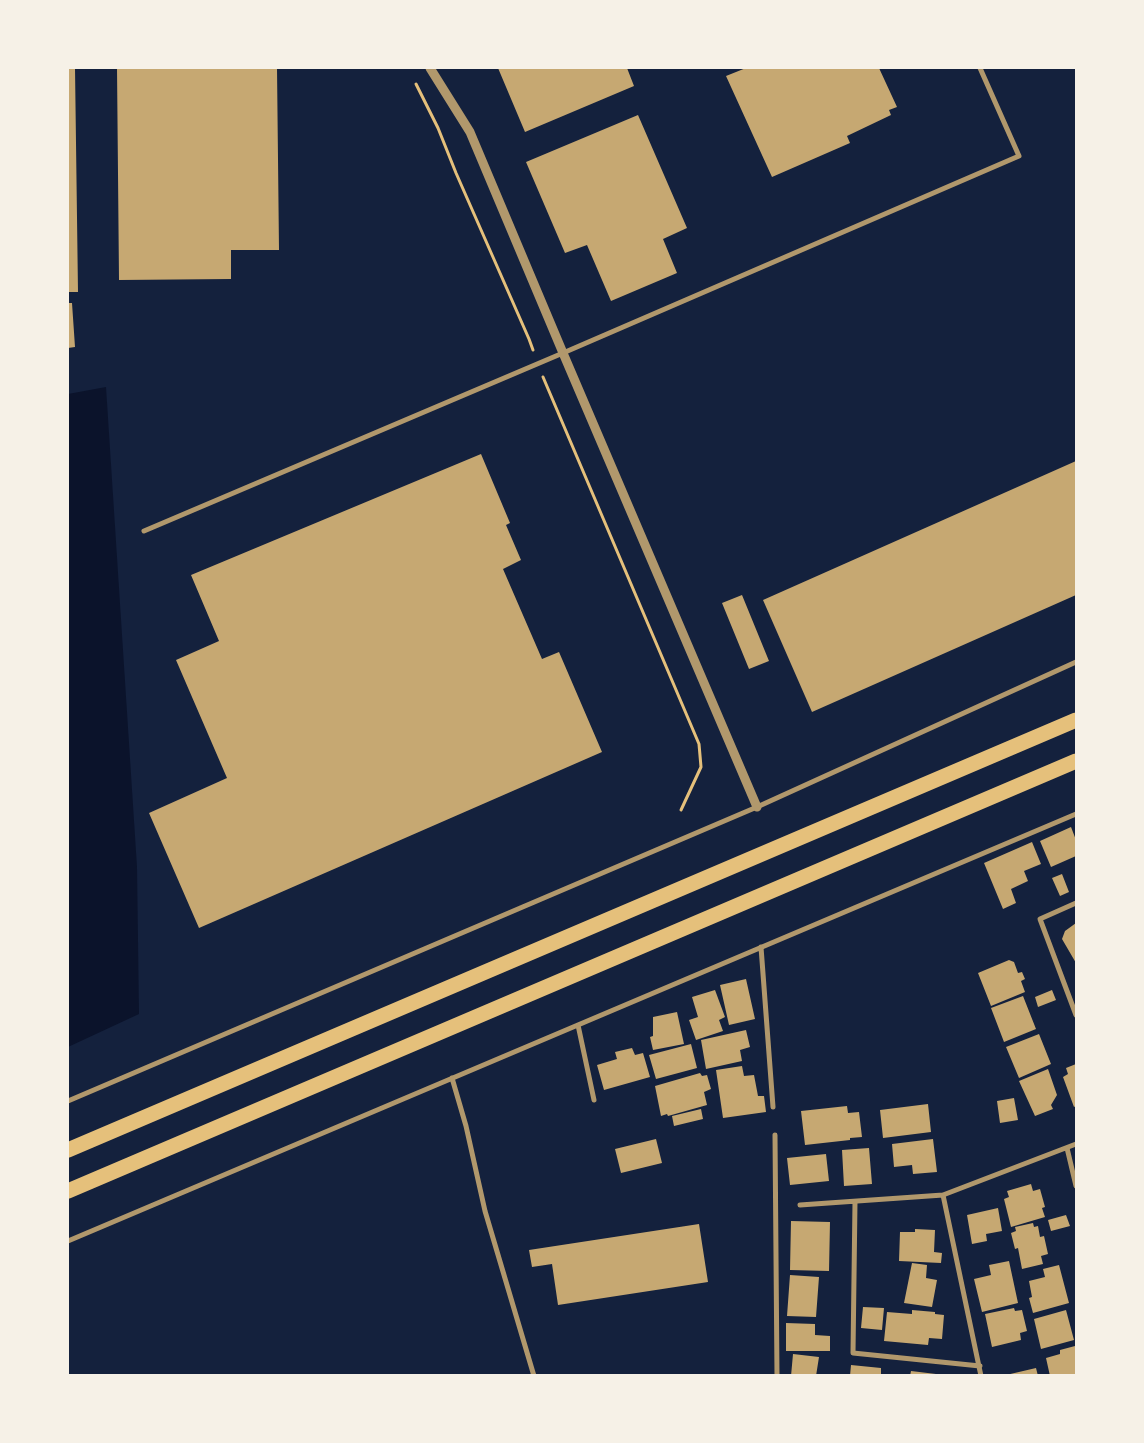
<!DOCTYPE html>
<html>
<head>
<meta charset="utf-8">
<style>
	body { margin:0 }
	#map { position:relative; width:1144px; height:1443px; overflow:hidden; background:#14213d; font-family:"IBM Plex Sans",sans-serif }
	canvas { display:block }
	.frame { position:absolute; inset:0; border:69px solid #f6f1e7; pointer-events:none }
</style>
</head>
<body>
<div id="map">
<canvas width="1144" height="1443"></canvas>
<div class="frame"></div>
</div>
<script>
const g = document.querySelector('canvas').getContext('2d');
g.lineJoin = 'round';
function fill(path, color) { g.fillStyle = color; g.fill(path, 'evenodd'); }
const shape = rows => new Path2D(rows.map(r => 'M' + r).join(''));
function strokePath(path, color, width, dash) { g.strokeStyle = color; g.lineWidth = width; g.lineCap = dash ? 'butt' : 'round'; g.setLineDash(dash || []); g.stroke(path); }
fill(shape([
	[106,387,137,867,139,1014,68,1047,68,394]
]), '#0b132b');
fill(shape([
	[68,68,75,68,78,292,68,292],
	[117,68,277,68,279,250,231,250,231,279,119,280],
	[498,68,627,68,634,86,525,132],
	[746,68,879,68,897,107,889,110,891,115,847,136,850,143,772,177,726,76],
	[638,115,687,228,663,239,677,273,611,301,587,245,565,253,526,162],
	[68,303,72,303,75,347,68,348],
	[481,454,510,523,506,525,521,560,503,569,542,659,559,652,602,752,199,928,149,813,227,778,176,660,219,641,191,575],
	[1076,461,1076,595,812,712,763,600],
	[742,595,769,661,749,669,722,603],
	[1071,827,1076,840,1076,856,1051,867,1040,841],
	[1032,842,1041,864,1024,871,1028,881,1011,889,1016,903,1003,909,984,863],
	[1062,874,1069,892,1060,896,1052,878],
	[1076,923,1076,963,1062,939,1065,931],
	[1009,960,1014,962,1018,973,1022,972,1025,979,1021,981,1025,992,991,1006,978,973],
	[746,979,755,1019,729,1025,720,985],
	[715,990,725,1017,719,1020,723,1031,696,1040,689,1020,698,1017,692,997],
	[1052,990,1056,1000,1038,1007,1035,997],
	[1023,996,1036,1029,1004,1042,991,1008],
	[677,1012,684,1044,653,1050,650,1037,653,1036,653,1017],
	[746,1030,750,1047,740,1050,742,1061,706,1069,701,1040],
	[1039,1034,1051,1064,1019,1078,1006,1047],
	[691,1044,697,1068,656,1079,649,1055],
	[632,1048,635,1055,643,1053,650,1077,604,1090,597,1065,617,1059,615,1052],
	[1076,1064,1076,1106,1074,1107,1063,1077,1068,1074,1066,1068],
	[742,1066,744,1076,754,1075,758,1096,764,1096,766,1112,723,1118,716,1070],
	[1048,1069,1057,1095,1051,1105,1053,1109,1035,1116,1019,1081],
	[700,1073,702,1076,707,1075,711,1089,704,1092,707,1105,668,1116,667,1114,661,1116,655,1086],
	[1014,1098,1018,1120,1000,1123,997,1101],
	[928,1104,931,1132,883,1138,880,1110],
	[847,1106,848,1113,859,1112,862,1137,850,1138,850,1140,805,1145,801,1111],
	[701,1109,703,1119,674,1126,672,1116],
	[656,1139,662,1163,621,1173,615,1149],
	[933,1139,937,1172,913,1174,912,1165,894,1167,892,1144],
	[869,1148,872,1184,844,1186,842,1150],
	[826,1154,829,1181,790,1185,787,1158],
	[1031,1184,1033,1191,1040,1189,1045,1207,1042,1208,1045,1217,1011,1227,1004,1199,1009,1197,1007,1191],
	[998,1208,1002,1231,986,1234,987,1241,972,1244,967,1215],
	[1066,1215,1070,1226,1051,1231,1048,1220],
	[791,1221,830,1222,829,1271,790,1270],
	[1033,1223,1034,1227,1038,1226,1040,1237,1044,1236,1048,1254,1041,1256,1043,1264,1022,1269,1018,1248,1015,1249,1011,1233,1016,1231,1015,1227],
	[699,1224,708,1282,558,1305,552,1264,532,1267,529,1250],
	[915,1229,935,1230,934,1252,942,1253,941,1263,899,1261,900,1232,915,1232],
	[1009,1261,1018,1303,982,1312,974,1279,991,1275,989,1265],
	[912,1263,927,1265,926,1278,937,1280,932,1307,904,1303],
	[1059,1265,1069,1303,1033,1313,1029,1298,1032,1297,1029,1281,1045,1277,1043,1269],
	[790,1275,819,1277,816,1317,787,1316],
	[863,1307,884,1308,882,1330,861,1328],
	[1014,1308,1015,1311,1022,1310,1027,1331,1020,1333,1021,1340,992,1347,985,1314],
	[912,1310,935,1312,935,1314,944,1315,942,1339,929,1338,928,1345,884,1341,887,1312,912,1314],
	[1066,1310,1074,1340,1041,1349,1034,1319],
	[786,1323,815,1324,815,1335,830,1336,830,1351,786,1351],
	[1075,1346,1076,1354,1076,1376,1050,1376,1046,1358,1060,1354,1060,1350],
	[793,1354,819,1357,816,1376,791,1376],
	[851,1365,881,1368,881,1376,850,1376],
	[1036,1368,1038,1376,1006,1376,1006,1375],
	[911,1371,936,1374,936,1376,910,1376]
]), '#c6a872');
strokePath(shape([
	[416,84,438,128,456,173,529,339,533,350],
	[543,377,699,744,701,767,681,810]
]), '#e5c07b', 3);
strokePath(shape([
	[144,531,563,353,1019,156,980,68],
	[1076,903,1040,919,1076,1015],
	[761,947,773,1107],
	[578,1025,594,1100],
	[452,1078,466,1126,485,1211,534,1376],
	[68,1101,757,807,1076,662],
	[775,1135,777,1376],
	[1067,1148,1076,1186],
	[943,1195,981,1376],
	[855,1202,853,1353,980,1366],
	[800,1205,943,1195,1076,1144],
	[68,1241,1076,814]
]), '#b1986c', 5);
strokePath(shape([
	[430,68,470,132,563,353,757,807]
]), '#b1986c', 9);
strokePath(shape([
	[68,1150,1076,720],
	[68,1191,1076,761]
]), '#e5c07b', 15);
</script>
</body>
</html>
